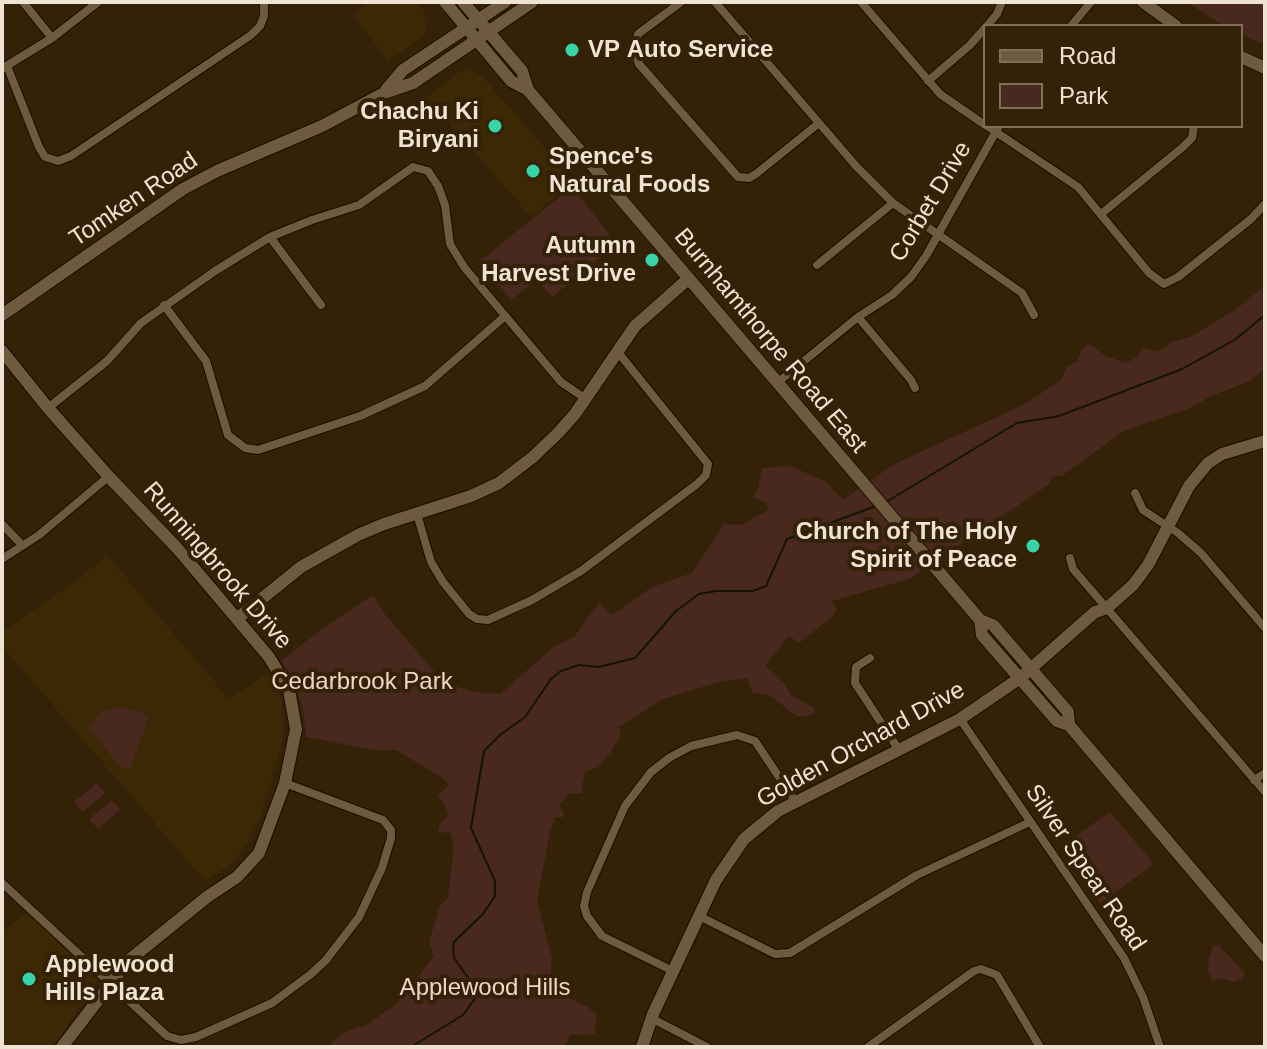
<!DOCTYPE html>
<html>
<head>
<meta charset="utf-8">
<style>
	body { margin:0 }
	#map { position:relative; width:1267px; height:1049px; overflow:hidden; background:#332208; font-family:Arial,sans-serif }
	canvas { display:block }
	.frame { position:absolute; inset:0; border:4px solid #efe3d4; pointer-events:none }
	.legend { position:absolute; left:983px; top:24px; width:260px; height:104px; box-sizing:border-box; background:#332208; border:2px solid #7e6f5a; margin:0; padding:10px 14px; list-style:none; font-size:24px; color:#efe3d4 }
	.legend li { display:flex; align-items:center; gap:16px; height:40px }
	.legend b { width:40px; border:2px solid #7e6f5a }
</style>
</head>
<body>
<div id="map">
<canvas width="1267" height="1049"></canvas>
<div class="frame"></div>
<ul class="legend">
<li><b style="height:10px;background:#6e5b3f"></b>Road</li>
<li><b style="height:22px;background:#49281e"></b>Park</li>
</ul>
</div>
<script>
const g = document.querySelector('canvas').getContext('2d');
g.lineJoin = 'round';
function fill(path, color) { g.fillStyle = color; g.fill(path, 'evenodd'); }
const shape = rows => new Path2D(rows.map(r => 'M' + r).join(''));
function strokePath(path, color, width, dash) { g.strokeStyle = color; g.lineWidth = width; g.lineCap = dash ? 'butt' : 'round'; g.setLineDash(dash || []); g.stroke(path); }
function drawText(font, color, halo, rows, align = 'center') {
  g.font = font + ' Arial,sans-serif'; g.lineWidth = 8; g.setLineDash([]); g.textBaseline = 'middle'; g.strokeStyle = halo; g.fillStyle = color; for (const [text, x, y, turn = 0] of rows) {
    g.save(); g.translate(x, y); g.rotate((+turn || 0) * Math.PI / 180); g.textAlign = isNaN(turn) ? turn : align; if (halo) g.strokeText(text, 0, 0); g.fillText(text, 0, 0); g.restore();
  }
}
fill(shape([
	[367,2,416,2,428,17,425,35,388,61,353,15],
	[462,70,473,71,483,77,574,182,531,217,426,97],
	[107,555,229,699,270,672,280,695,284,720,282,744,260,818,247,844,231,864,205,881,2,646,2,632,79,579],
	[29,912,98,980,57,1041,49,1047,2,1047,2,931]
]), '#3d2805');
fill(shape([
	[1187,2,1265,2,1265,45,1241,34,1241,26,1224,26],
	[572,187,617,244,552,297,537,279,511,300,480,261],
	[1265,286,1265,369,1248,382,1213,395,1190,408,1124,431,1063,475,1053,477,1048,485,909,579,832,601,837,609,832,617,799,643,789,636,765,666,784,683,791,695,814,708,814,713,805,716,796,716,771,696,752,692,747,678,722,681,663,699,619,727,621,736,610,753,597,767,585,772,581,793,569,794,560,804,564,817,555,817,550,832,537,900,552,958,550,976,546,982,549,993,557,996,561,994,589,1008,597,1015,594,1034,570,1035,565,1047,327,1047,341,1035,358,1026,362,1028,398,1003,434,956,429,942,440,906,448,897,454,846,450,832,438,833,440,824,448,815,446,807,438,795,448,786,447,781,396,750,374,750,306,737,302,704,290,675,281,661,319,631,373,595,384,613,443,682,474,692,500,694,555,646,574,637,599,603,612,615,652,587,692,573,724,524,741,525,768,510,766,502,753,498,758,488,762,468,790,466,825,481,843,500,894,464,1023,405,1061,380,1067,367,1077,361,1084,347,1089,344,1106,356,1126,363,1137,357,1144,348,1158,352,1174,341,1190,337,1235,310],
	[117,707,141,712,149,717,130,769,121,768,88,726,102,712],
	[97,783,105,793,83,812,74,802],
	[112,800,120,810,98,829,89,819],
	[1110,812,1154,864,1100,903,1060,847],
	[1219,945,1245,973,1242,979,1234,982,1221,978,1212,981,1208,970,1209,958,1213,946]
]), '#49281e');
strokePath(shape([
	[886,502,1017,423,1059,416,1182,369,1236,339,1265,315],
	[398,1047,400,1047],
	[411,1047,463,1015,476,997,476,989,454,958,453,948,454,942,483,914,495,896,495,881,471,828,484,751,500,735,525,717,551,679,561,671,579,665,599,667,635,658,676,611,699,594,716,591,753,591,766,586,787,539,876,506]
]), '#141500', 2);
const street = shape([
	[23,2,52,38],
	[681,2,638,34,634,48,636,56,639,64,738,177,749,178,756,174,819,123],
	[715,2,856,166,893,203,1022,293,1034,315],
	[861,2,940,94,985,125],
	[987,26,997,14,1002,2],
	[1071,26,1091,2],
	[7,66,39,147,45,157,58,161,71,156,251,35,260,26,264,16,264,2],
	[3,68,52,38,98,2],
	[928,81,970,45,985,28],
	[987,126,1078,187,1149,273,1164,284,1178,277,1251,219,1265,204],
	[1101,214,1183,147,1192,138,1194,126],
	[270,237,321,305],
	[817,265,893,203],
	[164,305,206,361,228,435,245,448,258,450,360,416,425,386,504,317],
	[858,317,911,380,915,388],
	[777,383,858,317,892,295,911,277,926,256,999,126],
	[48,408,107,361,141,323,215,271,270,237,312,220,359,205,413,167,428,171,438,186,445,205,450,244,464,267,561,382,586,399],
	[1135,493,1143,510,1178,533,1201,553,1265,628],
	[417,514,431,562,443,582,469,614,477,619,488,620,532,600,581,571,697,484,706,475,708,464,617,351],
	[2,524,22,545],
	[1070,558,1073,569,1265,792],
	[2,559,39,535,108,477],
	[870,658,856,667,855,683,899,750],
	[960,719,1124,958,1143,997,1160,1047],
	[1254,780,1265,773],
	[2,883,167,1036,181,1040,196,1037,272,1003,311,974,326,960,359,917,382,868,391,838,391,830,383,820,285,783],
	[699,916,775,954,790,953,917,875,1030,822],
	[673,971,602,936,587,916,584,906,587,892,625,806,651,772,669,758,691,746,737,735,755,741,795,801],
	[651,1018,707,1047],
	[868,1047,974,971,981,969,997,975,1040,1047]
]);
const secondary = shape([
	[445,2,511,81,528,90,980,620,993,625,1031,669,1068,712,1069,725,1265,956],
	[463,2,522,71,528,90],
	[1143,2,1176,26],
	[1241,57,1265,68],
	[386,90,403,70,505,2],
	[2,315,183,189,217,171,322,126,384,93,413,83,532,2],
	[2,351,48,408,110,478,177,548,269,657,289,690,296,729,285,783,259,853,237,877,207,897,128,961,62,1047],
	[238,618,301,567,358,535,384,524,471,496,499,483,533,457,559,432,575,414,635,326,688,279],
	[980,620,982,635,1057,721,1069,725],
	[642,1047,653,1014,716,880,744,839,778,811,960,719,1020,678,1095,612,1107,608,1133,585,1148,565,1189,486,1208,463,1222,454,1265,441]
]);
strokePath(street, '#1a0b00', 10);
strokePath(secondary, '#1a0b00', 14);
strokePath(street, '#6e5b3f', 8);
strokePath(secondary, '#6e5b3f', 12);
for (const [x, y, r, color] of [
	[572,50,8,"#36d4a7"],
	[495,126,8,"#36d4a7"],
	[533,171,8,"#36d4a7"],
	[652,260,8,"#36d4a7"],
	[1033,546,8,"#36d4a7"],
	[29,979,8,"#36d4a7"]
]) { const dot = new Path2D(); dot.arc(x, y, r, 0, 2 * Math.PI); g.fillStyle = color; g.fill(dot); strokePath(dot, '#332208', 3); }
drawText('bold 24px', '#efe3d4', '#332208', [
	["VP Auto Service",588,50],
	["Chachu Ki",479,112,"right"],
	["Biryani",479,140,"right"],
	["Spence's",549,157],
	["Natural Foods",549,185],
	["Autumn",636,246,"right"],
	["Harvest Drive",636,274,"right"],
	["Church of The Holy",1017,532,"right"],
	["Spirit of Peace",1017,560,"right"],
	["Applewood",45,965],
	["Hills Plaza",45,993]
], 'left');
drawText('24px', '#efe3d4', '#332208', [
	["Tomken Road",134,200,-34],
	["Corbet Drive",931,202,-59],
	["Burnhamthorpe Road East",770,341,50],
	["Runningbrook Drive",217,566,49],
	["Golden Orchard Drive",861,745,-29],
	["Silver Spear Road",1085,868,56]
]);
drawText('24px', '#f5d2c7', '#332208', [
	["Cedarbrook Park",362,682],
	["Applewood Hills",485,988]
]);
</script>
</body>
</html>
